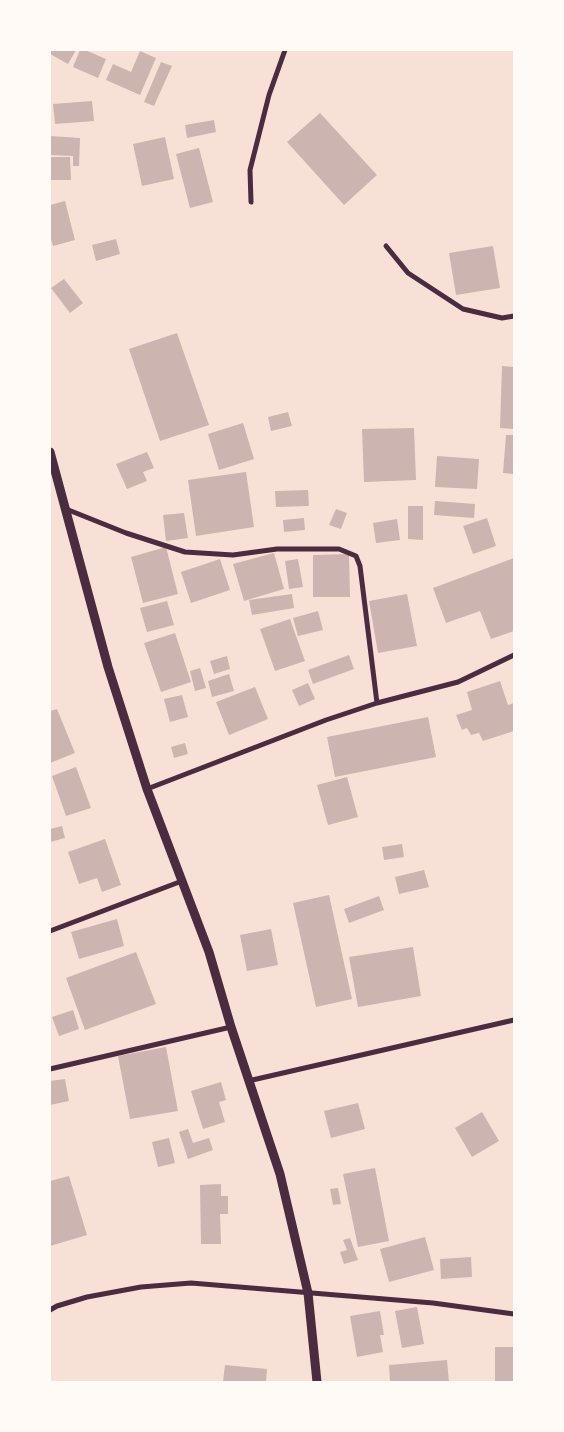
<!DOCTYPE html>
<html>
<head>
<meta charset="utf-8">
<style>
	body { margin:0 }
	#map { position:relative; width:564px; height:1432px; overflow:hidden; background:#f7e1d7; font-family:Montserrat,sans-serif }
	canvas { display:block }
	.frame { position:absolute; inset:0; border:51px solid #fffaf5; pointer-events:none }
</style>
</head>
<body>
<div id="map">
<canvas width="564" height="1432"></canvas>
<div class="frame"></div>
</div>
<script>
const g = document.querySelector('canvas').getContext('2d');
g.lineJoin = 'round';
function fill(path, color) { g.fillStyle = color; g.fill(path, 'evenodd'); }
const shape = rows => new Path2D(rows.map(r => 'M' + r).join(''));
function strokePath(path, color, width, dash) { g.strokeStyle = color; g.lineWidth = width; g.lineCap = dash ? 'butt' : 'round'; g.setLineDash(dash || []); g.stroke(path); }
fill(shape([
	[50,50,76,50,68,64,50,54],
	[80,50,85,50,106,59,98,78,73,67],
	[140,51,156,58,140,95,106,80,113,64,131,72],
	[161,62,172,66,154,106,144,102],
	[92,101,94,121,55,124,53,104],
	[320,113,377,175,344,205,287,142],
	[214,120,216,132,187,138,185,125],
	[50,136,80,138,79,166,73,166,73,156,50,155],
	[165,137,174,179,142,186,133,144],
	[199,148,213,202,190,208,176,154],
	[50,157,70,157,71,180,50,180],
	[65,201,75,240,53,246,50,236,50,205],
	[116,239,120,254,96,261,92,245],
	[493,246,500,288,456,295,449,253],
	[64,279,83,303,70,313,51,288],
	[177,333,209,425,160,441,129,349],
	[502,366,514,367,514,429,500,428],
	[288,412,292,426,271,431,268,417],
	[243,423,254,459,219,470,208,434],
	[414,428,416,480,364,482,362,429],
	[506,435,514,435,514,474,503,473],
	[147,452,154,468,143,472,147,481,127,489,116,464],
	[437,456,479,459,477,489,435,487],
	[246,472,254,527,196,536,188,480],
	[308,490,309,506,276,507,275,491],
	[435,501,475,504,474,518,434,515],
	[408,506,423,506,423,540,408,539],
	[336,509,347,513,341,529,329,525],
	[184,513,188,538,166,541,163,515],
	[304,518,305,530,284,532,283,520],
	[487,518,496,546,473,554,463,526],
	[397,519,400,540,376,543,373,523],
	[166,547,178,594,143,603,131,557],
	[274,553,284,589,244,601,233,564],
	[349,554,350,597,313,597,313,555],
	[514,558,514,631,491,639,480,611,446,623,433,588],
	[220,559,230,590,191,603,181,572],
	[298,559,303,587,289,589,285,561],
	[292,594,294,608,252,615,249,600],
	[407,594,417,646,378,653,369,601],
	[167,601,174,625,147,632,140,608],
	[318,611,323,630,298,636,293,618],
	[290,619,305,661,275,671,260,629],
	[175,633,191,682,161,692,144,643],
	[349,655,354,669,313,684,308,670],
	[227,656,230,669,214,674,210,661],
	[200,668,206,688,195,691,190,671],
	[229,674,234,691,212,697,208,681],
	[500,681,508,705,514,703,514,731,483,741,479,733,471,735,467,728,462,730,456,715,472,710,467,692],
	[308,683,315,699,299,706,292,690],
	[255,687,268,719,229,735,216,702],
	[182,695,188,717,170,722,164,699],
	[57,709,75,753,50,763,50,711],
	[428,717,436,757,335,777,327,737],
	[185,743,188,754,174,758,171,747],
	[76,767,91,808,66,816,52,776],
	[347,777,358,817,328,825,317,785],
	[62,826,65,838,50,842,50,829],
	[105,839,121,885,102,892,97,878,79,884,68,852],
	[402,844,404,857,384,860,382,847],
	[424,870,429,887,399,894,395,877],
	[329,895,352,999,316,1007,293,903],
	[379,896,384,910,349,923,344,909],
	[117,919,124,946,79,959,71,932],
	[271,929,278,965,247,971,240,935],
	[413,947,421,996,358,1007,349,957],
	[136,952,156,1004,85,1030,66,978],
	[73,1010,79,1029,59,1036,52,1017],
	[166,1047,178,1111,130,1119,118,1056],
	[65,1079,69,1101,50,1105,50,1081],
	[221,1082,226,1100,219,1102,225,1122,203,1129,191,1091],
	[358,1103,365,1129,331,1138,324,1111],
	[482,1112,499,1141,472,1157,455,1128],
	[188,1129,193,1143,209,1138,213,1150,188,1159,179,1132],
	[169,1138,175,1163,158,1167,152,1142],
	[375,1168,389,1241,358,1247,343,1174],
	[69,1176,87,1235,50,1246,50,1181],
	[221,1184,221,1196,228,1196,228,1214,220,1214,221,1244,201,1244,200,1185],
	[338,1188,341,1204,333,1205,330,1189],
	[425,1237,434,1270,389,1282,380,1249],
	[350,1238,358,1260,344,1264,340,1252,347,1250,343,1240],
	[471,1257,472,1277,441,1279,440,1259],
	[417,1307,424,1344,402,1348,395,1311],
	[380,1311,384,1335,380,1335,383,1352,357,1357,350,1316],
	[495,1347,514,1347,514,1382,495,1382],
	[447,1360,449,1382,390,1382,389,1365],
	[225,1365,267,1369,266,1382,223,1382]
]), '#ccb4b1');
strokePath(shape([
	[251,202,250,170,269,95,285,50],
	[386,246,408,273,463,309,502,318,514,316],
	[66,509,126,533,185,552,233,555,277,549,339,549,356,556,360,566,377,703],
	[147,789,326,720,377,703,458,682,514,655],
	[50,931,182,881],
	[50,1069,231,1027],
	[248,1081,514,1020],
	[50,1310,57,1306,87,1297,141,1287,191,1283,433,1303,514,1314]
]), '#4a2c40', 5);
strokePath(shape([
	[50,452,108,667,147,789,209,952,231,1027,280,1174,308,1293,317,1382]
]), '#4a2c40', 9);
</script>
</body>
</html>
